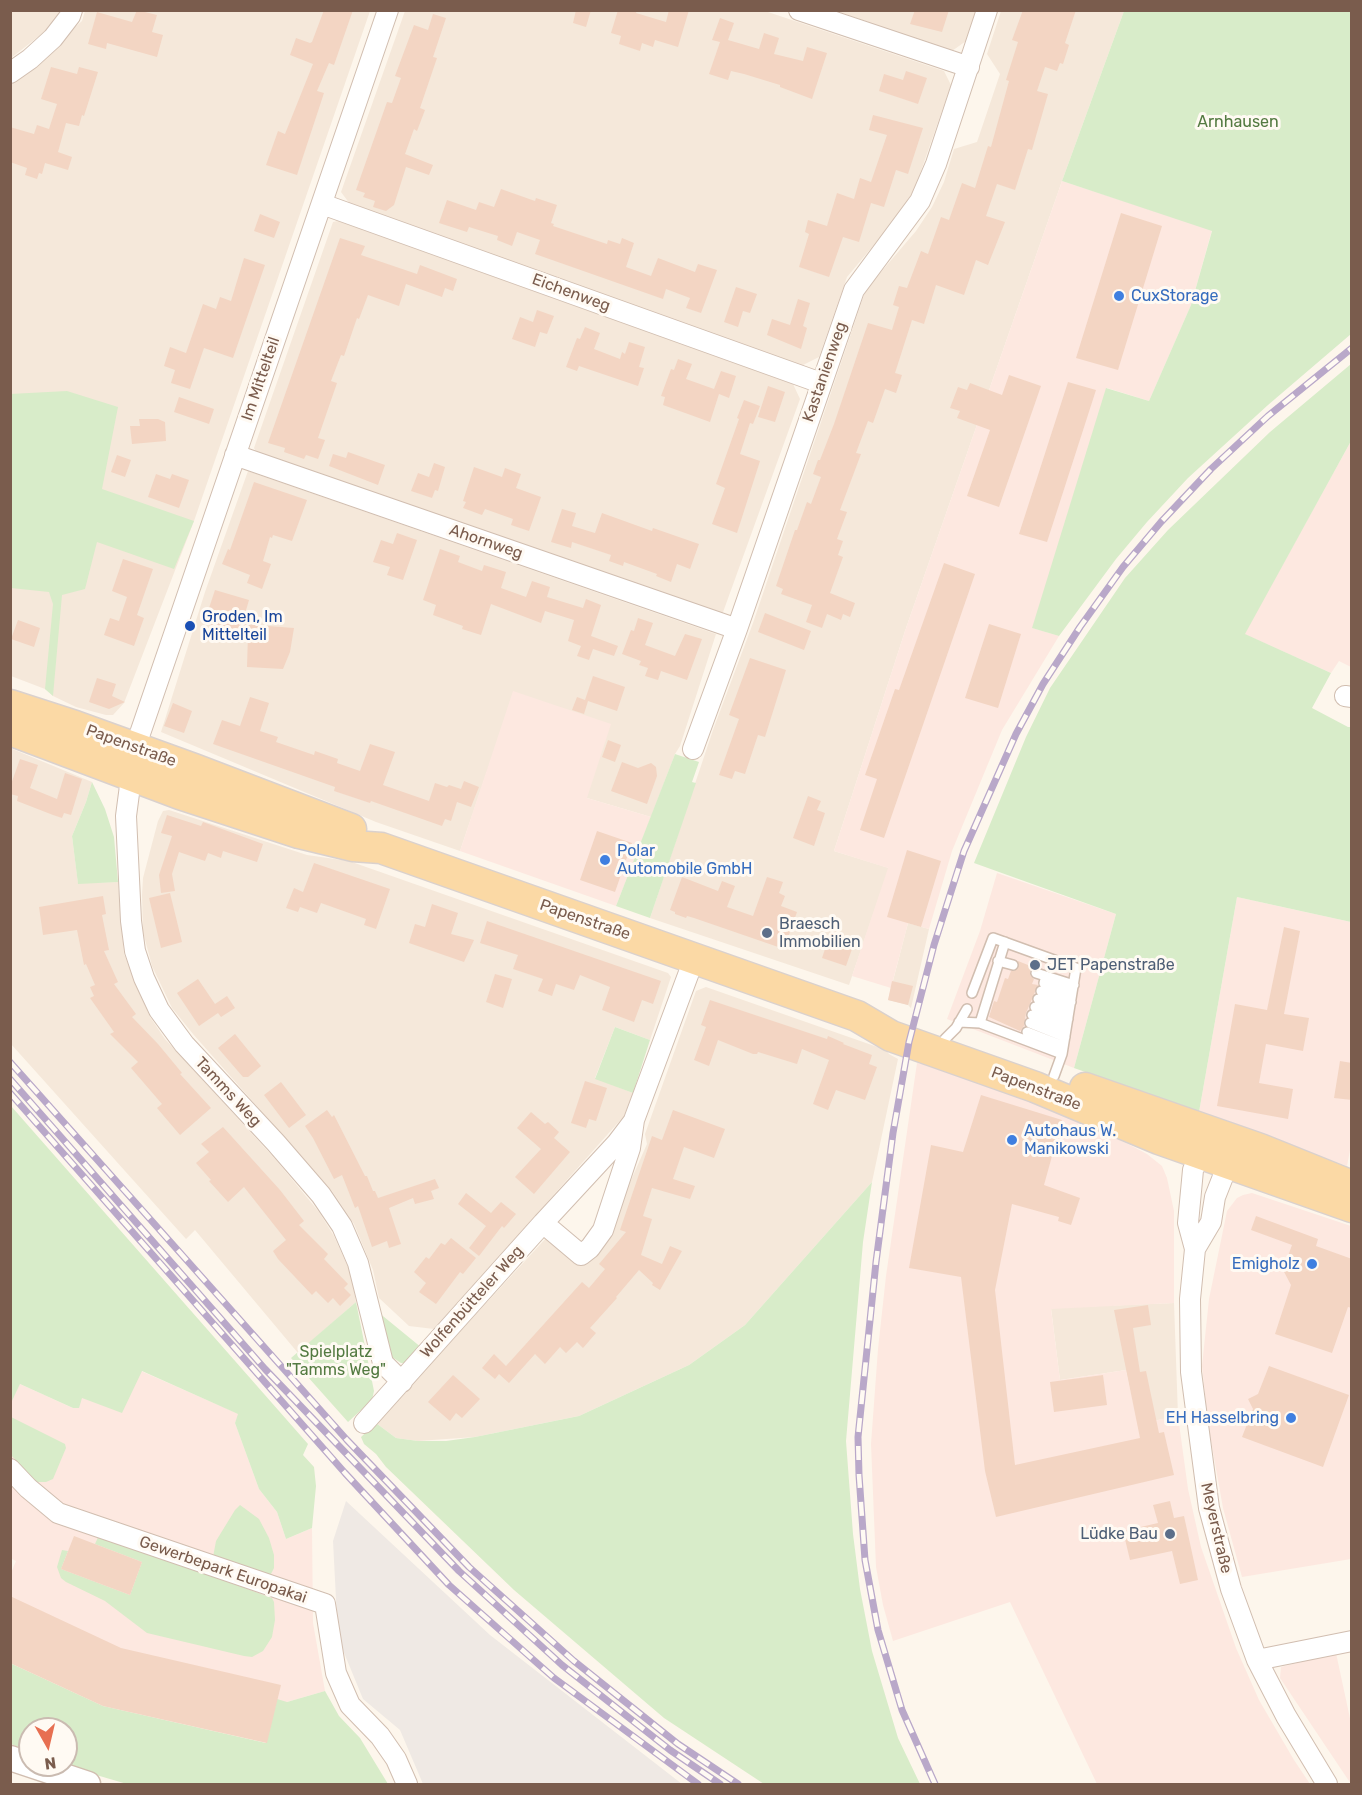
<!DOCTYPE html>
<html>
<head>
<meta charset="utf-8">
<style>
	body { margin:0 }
	#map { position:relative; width:1362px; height:1795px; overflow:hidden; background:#fdf6ec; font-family:Rubik,sans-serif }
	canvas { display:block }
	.frame { position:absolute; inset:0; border:12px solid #7a5c4d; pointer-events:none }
	.north { position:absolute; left:18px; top:1717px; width:60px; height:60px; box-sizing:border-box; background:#fffaf3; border:2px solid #cabbb1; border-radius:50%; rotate:172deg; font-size:16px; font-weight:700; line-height:24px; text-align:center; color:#7a5c4d }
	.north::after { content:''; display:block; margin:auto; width:21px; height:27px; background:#e76f51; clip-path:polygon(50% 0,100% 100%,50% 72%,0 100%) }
</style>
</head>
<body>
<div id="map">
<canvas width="1362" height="1795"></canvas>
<div class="frame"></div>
<div class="north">N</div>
</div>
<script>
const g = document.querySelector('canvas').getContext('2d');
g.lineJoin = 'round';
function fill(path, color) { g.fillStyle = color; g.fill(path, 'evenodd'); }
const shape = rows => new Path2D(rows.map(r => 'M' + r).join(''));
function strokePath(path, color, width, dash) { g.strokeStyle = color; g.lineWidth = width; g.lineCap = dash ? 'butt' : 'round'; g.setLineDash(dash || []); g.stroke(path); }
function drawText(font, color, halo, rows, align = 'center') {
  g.font = font + ' Rubik,sans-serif'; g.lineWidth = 6; g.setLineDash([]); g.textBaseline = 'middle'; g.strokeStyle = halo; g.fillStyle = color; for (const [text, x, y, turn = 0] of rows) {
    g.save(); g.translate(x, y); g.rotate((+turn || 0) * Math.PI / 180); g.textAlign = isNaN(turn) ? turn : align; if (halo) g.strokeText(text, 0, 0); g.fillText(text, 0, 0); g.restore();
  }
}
fill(shape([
	[11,11,62,11,60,17,48,29,11,58],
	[85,11,370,11,194,521,124,703,113,715,106,715,76,707,53,696,45,689,11,676,11,85,82,21],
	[405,11,765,11,944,71,951,85,915,188,899,215,847,277,819,357,801,366,350,204,341,192],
	[836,11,976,11,966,41,952,51],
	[1001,11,1124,11,1062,181,905,631,834,851,889,868,849,985,650,918,713,730,753,623,864,295,869,286,916,231,932,207,944,182,954,149,977,142,1000,74,987,54],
	[338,221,793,384,800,399,722,615,256,452,254,448,333,222],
	[248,471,716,634,680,746,675,754,651,817,587,798,514,692,460,851,376,822,161,732,205,592],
	[10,748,92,782,86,802,72,836,78,883,118,882,124,954,150,1017,165,1039,276,1160,319,1212,334,1236,351,1274,356,1302,298,1353,195,1230,186,1239,11,1044],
	[169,810,307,855,349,861,668,973,671,977,650,1040,615,1027,595,1078,633,1093,624,1116,434,1329,409,1326,379,1298,373,1270,354,1224,332,1191,193,1034,172,1008,152,966,143,932,142,895,143,878,158,821,163,811],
	[908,923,929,929,911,1008,908,1005,888,1000],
	[706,987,886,1050,889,1054,898,1059,872,1182,745,1325,689,1365,579,1416,475,1437,418,1441,396,1438,376,1423,547,1237,580,1266,605,1239,647,1144,645,1134,696,991],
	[1174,1303,1178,1416,1138,1424,1126,1370,1060,1380,1051,1308]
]), '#f5e8da');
fill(shape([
	[1062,181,1212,230,1191,305,1149,401,1107,388,1033,628,1059,636,1002,730,952,851,929,929,908,923,891,988,852,976,888,868,834,851,905,631],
	[1351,441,1351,667,1339,661,1331,673,1244,634],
	[513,691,611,724,587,798,651,817,616,906,460,851],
	[997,873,1116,914,1074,1068,947,1019,980,931],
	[1237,897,1351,922,1352,1140,1347,1166,1199,1112],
	[917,1063,930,1065,1068,1116,1130,1145,1147,1154,1162,1166,1167,1178,1174,1211,1174,1303,1051,1309,1060,1380,1126,1370,1138,1424,1178,1416,1188,1489,1201,1547,1236,1648,1259,1700,1294,1760,1310,1784,1097,1784,1010,1602,893,1641,883,1605,876,1567,871,1444,878,1349,886,1276],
	[1252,1193,1351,1226,1351,1559,1242,1577,1223,1508,1208,1424,1202,1366,1209,1299,1227,1211,1237,1198,1243,1195],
	[141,1371,239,1414,235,1423,259,1489,277,1512,286,1539,312,1528,313,1623,325,1691,287,1702,267,1743,103,1706,11,1663,11,1573,16,1561,10,1558,10,1403,20,1384,73,1408,82,1397],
	[1336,1653,1351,1723,1351,1784,1280,1678,1281,1667]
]), '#fde8e0');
fill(shape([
	[346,1501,490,1635,682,1784,423,1784,400,1730,363,1699,338,1638,333,1541]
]), '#efe9e4');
fill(shape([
	[1124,11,1351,11,1351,334,1268,405,1188,478,1147,522,1116,559,1059,636,1032,628,1106,388,1149,401,1191,305,1212,231,1062,181],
	[1351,364,1351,441,1245,634,1331,673,1312,708,1348,727,1351,727,1351,922,1237,897,1199,1112,1074,1068,1116,914,974,863,1026,737,1050,688,1125,578,1168,530,1270,432],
	[67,391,118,407,102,489,194,521,174,569,97,542,85,589,62,595,53,696,45,689,53,604,49,592,11,588,10,394],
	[675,754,699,762,692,782,696,783,650,918,616,906],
	[92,782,105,809,114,837,118,882,78,884,72,836,86,802],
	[615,1027,650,1040,633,1093,595,1079],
	[11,1106,308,1444,303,1455,314,1467,316,1486,312,1528,286,1539,277,1512,259,1489,235,1423,238,1414,142,1371,122,1413,82,1398,79,1408,73,1408,20,1384,11,1403],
	[872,1182,863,1242,846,1441,853,1534,860,1589,872,1651,898,1738,920,1784,764,1784,664,1718,514,1590,386,1467,376,1454,364,1444,361,1437,376,1423,396,1438,418,1441,446,1441,475,1437,579,1416,689,1365,745,1325],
	[356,1302,374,1391,372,1400,348,1422,291,1358],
	[378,1312,422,1348,406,1363,401,1363,392,1357],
	[11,1417,65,1444,66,1448,53,1479,46,1482,36,1482,11,1455],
	[240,1505,259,1519,269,1538,274,1555,274,1568,270,1576,213,1557,216,1541,235,1510],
	[99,1535,272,1598,274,1602,275,1620,272,1637,263,1651,252,1657,244,1656,147,1633,105,1601,66,1582,61,1578,57,1567,62,1550,68,1551,61,1569,130,1595,142,1562,95,1544],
	[10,1663,103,1706,266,1743,277,1699,287,1702,325,1691,339,1716,360,1738,388,1784,127,1784,86,1772,66,1765,66,1729,30,1729,30,1752,11,1744]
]), '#d8ecc9');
fill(shape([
	[137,10,157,15,152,32,163,35,157,57,107,43,106,49,88,44,97,12,132,22],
	[324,10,353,10,334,65,329,63,317,91,324,93,297,175,266,165,278,131,285,134,313,64,290,55,296,38,310,43,312,42],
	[576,10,591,10,586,27,573,23],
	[618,10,637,10,636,13,666,22,669,10,689,10,678,47,655,40,653,47,642,43,640,51,619,44,621,36,611,33],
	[915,10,949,10,942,32,910,24],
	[1023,10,1076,10,1065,43,1069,45,1063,64,1060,63,1057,71,1045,67,1037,91,1048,94,1032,150,1028,149,1015,190,997,184,986,216,1005,222,988,265,976,260,964,295,936,285,924,324,912,320,895,373,902,375,896,393,885,389,873,423,868,421,856,453,861,454,840,510,847,512,837,539,843,541,838,555,843,557,830,593,855,603,850,617,843,614,841,620,827,614,822,628,806,622,812,605,781,594,783,589,776,586,795,530,797,530,807,502,811,504,821,477,813,474,818,460,820,460,834,424,868,323,892,330,899,307,893,305,899,286,907,288,921,251,928,254,941,217,949,220,962,183,975,188,988,146,991,147,1009,81,1006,80,1018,42,1012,40],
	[433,14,446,18,433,57,437,58,420,108,425,110,417,131,414,129,405,154,433,165,429,175,406,167,394,205,386,211,373,207,375,201,363,197,365,193,356,190,387,102,392,103,401,78,395,76,414,25,428,30],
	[720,18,734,23,728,40,759,49,764,33,779,38,774,54,803,61,807,47,827,53,812,99,780,87,780,85,744,74,731,71,728,80,709,74,720,42,712,40],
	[51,67,77,74,79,67,98,72,84,116,82,115,79,126,66,123,58,152,72,157,68,170,45,163,42,174,39,173,37,179,25,175,27,168,10,162,10,127,34,134,37,125,49,129,57,104,41,99],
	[906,71,927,78,918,104,879,91,884,74,903,80],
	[873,115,923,128,908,174,896,170,884,207,871,203,859,242,843,237,829,277,799,267,809,234,805,232,808,220,827,226,837,193,854,199,860,178,871,182,887,135,869,130],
	[501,189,535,201,536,198,557,205,551,223,554,224,553,226,607,244,608,240,620,244,622,238,634,243,626,267,651,276,658,258,695,272,698,264,717,270,701,313,686,308,690,298,666,289,663,299,535,254,540,240,517,232,512,246,497,240,498,236,469,227,467,232,439,223,447,200,476,210,479,202,494,207],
	[1121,213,1162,226,1118,370,1076,358],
	[260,214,280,222,274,238,254,231],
	[340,238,365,246,361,255,417,274,420,265,457,279,453,291,445,288,442,297,406,284,399,306,368,295,359,319,357,318,344,356,341,355,331,381,337,383,318,438,325,440,318,459,306,455,304,459,284,452,285,448,268,443],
	[244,258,265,265,233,358,204,348,190,389,171,383,175,370,164,366,170,347,186,353,203,304,216,309,220,297,231,301],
	[736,287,757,294,750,313,743,311,738,327,724,322],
	[798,299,810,303,803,326,807,328,801,349,767,335,772,319,790,325],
	[537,310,554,316,547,334,540,332,535,347,512,339,520,317,533,322],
	[585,327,600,333,594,349,620,359,622,352,625,354,629,342,645,347,639,367,644,368,638,386,579,366,577,371,566,367,577,338,580,339],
	[678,359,692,364,686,379,714,389,721,371,736,376,729,398,719,394,710,422,663,405,665,397,661,396,671,369,674,370],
	[1009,375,1041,386,999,507,967,496,990,430,957,418,960,411,950,408,958,387,967,390,970,383,1002,395],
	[1068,382,1096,390,1047,542,1019,534],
	[768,386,785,392,775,422,758,417],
	[179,397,214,409,209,424,174,412],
	[744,400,760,406,753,424,750,423,740,454,760,461,737,533,712,524,725,488,716,484,739,419,737,418],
	[139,419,158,419,165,422,166,441,132,444,130,426,140,426],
	[348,452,385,465,378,485,329,466,333,454,346,458],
	[117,455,131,460,125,477,111,472],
	[434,463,445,467,438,491,435,490,432,498,411,491,418,473,429,477],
	[474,467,502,477,505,468,521,474,516,488,541,497,529,531,511,525,513,519,485,509,482,515,463,508,466,502,463,501],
	[156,474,170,479,172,474,189,480,179,508,148,497],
	[254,482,307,500,292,541,273,535,272,538,270,537,263,561,271,564,262,589,247,583,250,575,222,564,228,549,230,550],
	[562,509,576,513,572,526,595,533,602,513,652,531,653,528,699,544,690,569,677,564,671,582,656,576,657,574,624,562,623,566,609,561,611,555,572,542,571,548,551,542],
	[397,533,417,540,403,580,387,575,390,567,373,562,381,540,393,544],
	[440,549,460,556,458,562,482,571,484,565,506,572,501,588,526,597,532,581,550,587,547,597,583,608,586,599,601,605,591,636,618,646,614,656,593,649,589,660,577,656,581,646,568,641,574,620,545,611,541,623,491,604,481,635,462,629,463,626,433,615,436,605,423,600],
	[123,559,153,569,137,615,144,618,134,646,104,635,110,618,119,621,127,597,112,591],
	[944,563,975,574,884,838,860,830,877,779,865,775,895,689,899,690],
	[215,590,249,600,242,624,294,628,290,652,283,669,247,667,248,634,230,636,209,630,215,613,208,611],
	[765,613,811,631,804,650,758,632],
	[638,618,653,623,645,645,675,656,685,634,702,639,687,680,661,671,658,680,645,676,648,668,639,665,641,661,622,654,631,630,634,631],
	[18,620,40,628,34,647,11,639],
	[989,624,1021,634,998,708,965,698],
	[750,658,786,670,765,737,758,735,745,774,735,771,732,779,719,775,739,719,729,715],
	[593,676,625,687,617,711,588,701,584,714,572,710,577,697,585,700],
	[97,678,116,684,112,696,125,702,109,709,89,702],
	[250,697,269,703,260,731,278,737,276,742,314,755,315,751,338,759,337,763,360,771,370,744,395,752,383,785,429,801,435,783,447,787,449,785,461,789,464,781,479,787,471,807,457,802,451,821,445,819,442,826,371,801,370,803,334,791,335,787,213,744,222,720,240,726],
	[173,703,192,711,184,733,164,726],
	[608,740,621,745,615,762,602,757],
	[20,759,38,765,30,788,57,799,65,773,82,779,71,815,64,813,62,818,53,815,17,801,18,796,10,794,10,787],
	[622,762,638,768,651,763,656,767,657,776,647,804,611,791],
	[808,796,821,801,817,810,825,813,814,846,793,838],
	[167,815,201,826,203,822,263,844,257,862,223,851,221,858,208,853,205,861,179,852,172,874,175,891,161,893,159,875,172,836,161,833],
	[597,831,632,843,615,892,580,880],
	[907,850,941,861,921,927,887,917],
	[314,863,390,889,376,929,364,925,366,919,321,903,317,913,300,907,298,912,286,908,294,888,303,892],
	[682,877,718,891,722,881,735,886,727,907,753,916,767,877,783,882,779,893,785,896,781,906,797,912,784,949,694,918,687,916,686,918,675,914,675,912,670,910],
	[170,893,182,942,161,948,149,898],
	[103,896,106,914,102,915,109,950,104,951,118,982,114,984,136,1014,132,1017,158,1044,182,1073,180,1074,211,1108,180,1135,157,1108,162,1104,131,1068,138,1062,110,1034,114,1032,90,998,94,996,90,987,95,985,86,964,84,965,77,930,43,935,39,907],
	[432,904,458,913,451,934,474,940,464,962,409,943,415,924,425,927],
	[487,921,661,981,653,1004,642,1000,634,1022,602,1010,610,987,580,975,574,990,556,984,552,996,538,991,543,979,513,969,518,955,480,943],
	[1284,927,1300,931,1284,1014,1309,1018,1303,1051,1266,1044,1259,1083,1293,1089,1288,1119,1217,1106,1235,1004,1267,1010],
	[831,931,852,938,849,948,852,949,846,966,822,958],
	[1018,961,1033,967,1030,970,1030,975,1034,979,1032,984,1038,985,1026,1013,1024,1026,1020,1031,989,1017,994,1001,997,1002,1005,978,1008,979,1011,971,1018,969],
	[495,974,512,979,503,1008,486,1002],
	[198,979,215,1004,227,996,235,1008,221,1017,218,1013,199,1026,177,993],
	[892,981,913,986,908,1005,888,1000],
	[710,1000,827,1039,828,1036,844,1043,843,1044,872,1055,869,1064,877,1067,865,1100,836,1090,828,1110,813,1104,829,1060,802,1049,797,1064,758,1052,757,1054,753,1054,718,1040,709,1066,694,1060,706,1027,701,1025],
	[235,1034,261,1066,248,1077,243,1077,218,1048],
	[1340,1061,1352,1063,1352,1100,1334,1098],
	[585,1081,607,1088,596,1121,589,1119,586,1128,571,1123],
	[281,1082,306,1115,289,1128,264,1095],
	[981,1095,1062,1120,1044,1185,1080,1198,1071,1225,1058,1221,1059,1217,1012,1204,995,1290,1015,1465,1140,1438,1114,1310,1148,1305,1151,1325,1133,1328,1140,1372,1146,1371,1159,1433,1164,1432,1174,1475,996,1517,985,1471,961,1277,909,1268,931,1145,963,1152],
	[327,1110,332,1117,334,1115,365,1176,367,1176,373,1191,375,1191,378,1198,435,1179,439,1188,431,1191,434,1199,415,1204,413,1198,389,1208,401,1244,389,1248,387,1241,372,1247,358,1206,355,1208,342,1175,334,1179,313,1138,305,1126],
	[673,1110,725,1129,714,1158,684,1147,673,1179,695,1186,690,1199,652,1188,643,1216,652,1219,641,1255,662,1264,670,1246,682,1251,660,1290,652,1285,653,1283,639,1270,616,1297,617,1298,590,1328,596,1333,583,1348,577,1342,566,1353,560,1347,545,1364,535,1354,509,1383,499,1374,495,1379,482,1368,494,1354,506,1366,582,1282,589,1288,605,1269,599,1264,626,1232,620,1230,652,1136,662,1140],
	[531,1112,545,1124,548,1122,559,1132,554,1138,570,1152,534,1194,515,1177,541,1149,517,1128],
	[223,1127,280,1190,304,1221,299,1225,328,1254,324,1259,348,1284,344,1288,351,1295,340,1306,333,1298,328,1303,316,1291,312,1295,278,1259,273,1251,286,1240,244,1187,228,1202,209,1181,211,1180,196,1163,209,1152,201,1144],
	[466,1193,491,1213,501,1202,516,1214,504,1228,502,1226,479,1256,469,1248,486,1226,458,1204],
	[1256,1216,1318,1239,1316,1246,1352,1259,1352,1308,1348,1307,1332,1353,1275,1334,1291,1285,1283,1270,1292,1245,1251,1230],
	[451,1238,476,1258,463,1274,460,1272,436,1304,419,1292,426,1283,414,1272,426,1257,429,1259,441,1243,445,1245],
	[1269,1366,1349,1395,1323,1467,1242,1437,1253,1409,1248,1399,1258,1394],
	[453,1375,480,1399,462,1418,456,1413,450,1421,428,1402],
	[1103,1375,1107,1405,1054,1412,1050,1382],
	[1170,1501,1174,1518,1184,1516,1198,1580,1180,1584,1172,1551,1130,1560,1123,1531,1158,1523,1153,1505],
	[74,1536,142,1562,130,1595,61,1569],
	[10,1596,121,1648,281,1685,267,1743,103,1706,10,1663]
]), '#f3d5c3');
const service = shape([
	[998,961,1013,965],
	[1036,973,1074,985],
	[1046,976,1044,983,1072,993],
	[1041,991,1071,1002],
	[972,993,993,938,1076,968,1062,1054,1054,1076],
	[1038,999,1069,1011],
	[1035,1007,1068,1019],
	[1032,1015,1066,1028],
	[959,1022,980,1023,1062,1054],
	[980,1023,1005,942],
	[1030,1023,1065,1037],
	[1027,1032,1063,1046],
	[945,1039,956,1028,967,1009]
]);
const minor = shape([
	[388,10,135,748,126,816,131,921,135,951,144,978,159,1010,184,1044,276,1143,321,1195,342,1226,358,1263,383,1363,402,1382],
	[799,10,969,67],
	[10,73,30,59,53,38,70,16,72,10],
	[322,204,821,383],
	[235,455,737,629],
	[1345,696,1352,697],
	[693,749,737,629,854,290,920,201,936,164,987,10],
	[1208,1145,1200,1154,1193,1170,1188,1223,1195,1249,1190,1299,1191,1372,1209,1508,1231,1589,1257,1660,1286,1716,1327,1784],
	[543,1223,617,1143,633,1122],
	[1195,1249,1211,1222,1215,1197,1228,1164,1229,1153],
	[364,1423,543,1223,581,1255,590,1248,603,1230,630,1148,634,1120,694,959],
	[10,1469,28,1488,58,1513,325,1604,336,1673,350,1705,380,1736,396,1759,407,1784],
	[1257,1660,1352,1641]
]);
const tertiary = shape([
	[10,1758,88,1784]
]);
const primary = shape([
	[10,705,75,726,194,769,351,829],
	[10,730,180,794,299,833,353,846,381,848,857,1016,891,1036,1035,1087,1159,1139,1352,1207],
	[1085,1088,1260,1149,1352,1186]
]);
strokePath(service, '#d1beb0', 12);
strokePath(minor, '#d1beb0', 22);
strokePath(tertiary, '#d1beb0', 27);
strokePath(primary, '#dad1cd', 33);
strokePath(service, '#fff', 9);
strokePath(minor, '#fff', 20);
strokePath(tertiary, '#fff', 24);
strokePath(primary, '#fbd9a5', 30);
const rail = shape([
	[10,1062,347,1440,469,1567,574,1661,678,1744,738,1784],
	[10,1079,265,1369,459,1571,562,1665,670,1750,720,1784],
	[10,1093,345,1473,449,1585,554,1678,698,1784],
	[935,1784,902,1710,878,1630,865,1560,859,1475,858,1437,876,1262,893,1133,909,1042,934,945,964,851,1016,734,1043,684,1080,627,1123,567,1161,522,1211,469,1268,416,1352,348]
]);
strokePath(rail, '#b9a8c9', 7);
strokePath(rail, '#fffaf3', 4.5, [14]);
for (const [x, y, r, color] of [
	[1119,296,6,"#3f7fe0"],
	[190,626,6,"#1a4fb4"],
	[605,860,6,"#3f7fe0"],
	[767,933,6,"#5c6f8a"],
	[1035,965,6,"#5c6f8a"],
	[1012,1140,6,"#3f7fe0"],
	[1312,1264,6,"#3f7fe0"],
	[1291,1418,6,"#3f7fe0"],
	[1170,1534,6,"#5c6f8a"]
]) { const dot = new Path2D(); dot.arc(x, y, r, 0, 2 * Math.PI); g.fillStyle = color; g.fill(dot); strokePath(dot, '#fffaf3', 2); }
drawText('16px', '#537a41', '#fffaf3', [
	["Arnhausen",1238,122],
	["Spielplatz",336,1352],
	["\"Tamms Weg\"",336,1370]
]);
drawText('16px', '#7a5c4d', '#fffaf3', [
	["Eichenweg",571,293,20],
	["Kastanienweg",825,372,-71],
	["Im Mittelteil",261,379,-71],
	["Ahornweg",486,542,19],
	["Papenstraße",131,746,20],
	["Papenstraße",585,920,19],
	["Papenstraße",1036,1089,21],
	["Tamms Weg",228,1092,47],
	["Wolfenbütteler Weg",472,1302,-48],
	["Meyerstraße",1216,1528,77],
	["Gewerbepark Europakai",223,1570,19]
]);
drawText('16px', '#366cbe', '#fffaf3', [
	["CuxStorage",1131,296],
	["Polar",617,851],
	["Automobile GmbH",617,869],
	["Autohaus W.",1024,1131],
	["Manikowski",1024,1149],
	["Emigholz",1300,1264,"right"],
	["EH Hasselbring",1279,1418,"right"]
], 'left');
drawText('16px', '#164399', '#fffaf3', [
	["Groden, Im",202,617],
	["Mittelteil",202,635]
], 'left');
drawText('16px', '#4e5e75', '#fffaf3', [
	["Braesch",779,924],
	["Immobilien",779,942],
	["JET Papenstraße",1047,965],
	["Lüdke Bau",1158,1534,"right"]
], 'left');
</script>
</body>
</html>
